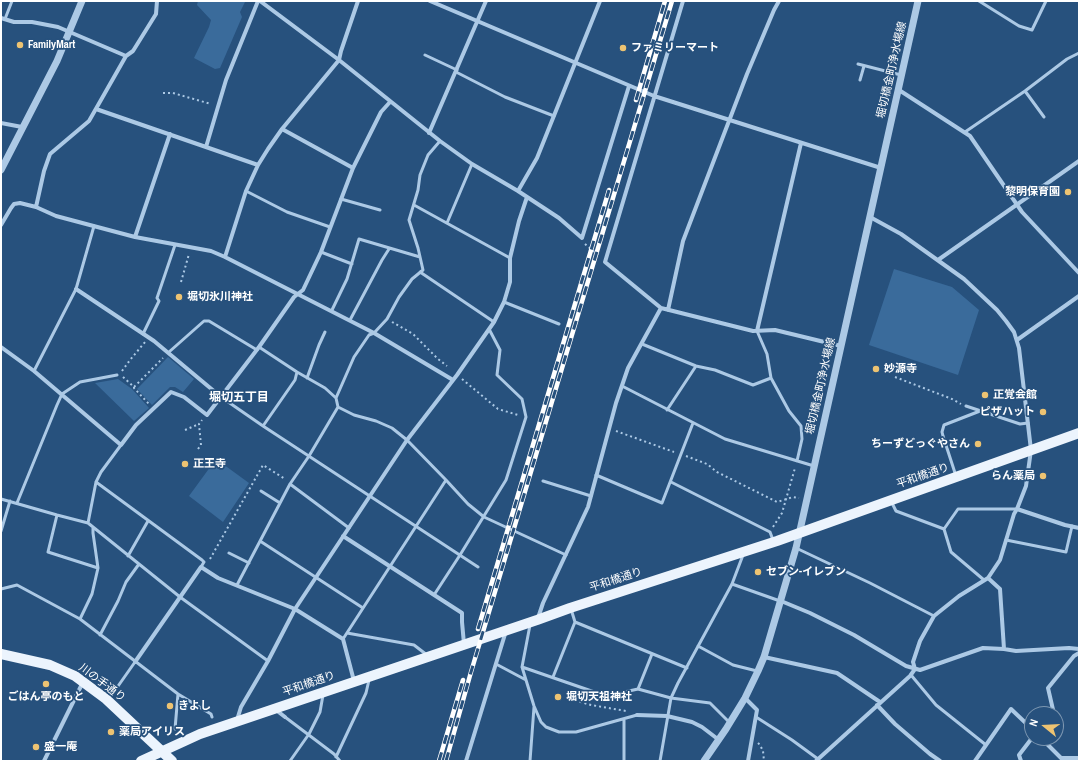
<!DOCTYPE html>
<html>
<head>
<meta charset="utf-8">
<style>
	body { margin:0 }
	#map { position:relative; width:1080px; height:762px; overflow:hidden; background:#27517d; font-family:"Archivo Narrow",sans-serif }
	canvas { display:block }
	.frame { position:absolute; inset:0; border:2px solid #fff; pointer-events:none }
	.north { position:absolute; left:1024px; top:706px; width:40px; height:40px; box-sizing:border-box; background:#27517d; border:1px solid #7d97b1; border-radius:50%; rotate:288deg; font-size:11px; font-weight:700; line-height:16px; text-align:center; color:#fff }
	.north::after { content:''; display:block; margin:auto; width:14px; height:18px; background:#edc372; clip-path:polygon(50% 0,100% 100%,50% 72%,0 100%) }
</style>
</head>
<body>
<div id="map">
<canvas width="1080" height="762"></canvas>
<div class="frame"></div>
<div class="north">N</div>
</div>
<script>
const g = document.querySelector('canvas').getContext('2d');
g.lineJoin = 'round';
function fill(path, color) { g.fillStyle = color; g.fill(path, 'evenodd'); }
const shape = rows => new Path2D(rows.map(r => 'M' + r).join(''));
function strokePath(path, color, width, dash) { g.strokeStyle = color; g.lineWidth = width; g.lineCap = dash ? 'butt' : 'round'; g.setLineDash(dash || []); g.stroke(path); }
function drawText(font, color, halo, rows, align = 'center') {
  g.font = font + ' "Archivo Narrow","Noto Sans JP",sans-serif'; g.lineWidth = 3.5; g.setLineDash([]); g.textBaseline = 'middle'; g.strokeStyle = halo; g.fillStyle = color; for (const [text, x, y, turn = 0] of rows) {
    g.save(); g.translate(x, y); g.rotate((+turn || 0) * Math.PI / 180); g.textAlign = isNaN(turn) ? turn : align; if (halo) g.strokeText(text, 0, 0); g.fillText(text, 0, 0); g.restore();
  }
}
fill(shape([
	[198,1,245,2,240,12,242,17,220,68,215,69,194,58,209,27,211,20,197,5],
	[894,269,952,287,979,310,958,375,869,345],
	[168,357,194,379,183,392,175,387,170,387,152,405,137,389],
	[118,379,132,389,149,408,134,421,95,383],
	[216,459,249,483,223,522,189,496]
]), '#3a6b9b');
strokePath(shape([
	[163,93,173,93,211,104],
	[585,244,600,257],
	[181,282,189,254],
	[392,322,413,334,438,359,447,366],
	[122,371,130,360,145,342],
	[123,377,134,387,163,358],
	[895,377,952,399,961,404],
	[462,379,498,409,518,415],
	[134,387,134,388,149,404],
	[185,430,199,424],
	[616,431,674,452],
	[198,449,201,445,199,424,202,420],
	[686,456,707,464,717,472,777,502,793,497,799,498],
	[773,527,782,513,795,468],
	[210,559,263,465,285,479],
	[570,699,591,705,626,711],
	[758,743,760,745,763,751,764,761]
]), '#acc9e5', 2, [2, 3]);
strokePath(shape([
	[979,1,1019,26,1032,30,1046,1],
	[5,19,12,1],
	[425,55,457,70],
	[858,64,901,75],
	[456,72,505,97,554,116],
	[860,80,864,66],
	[1025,91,1044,117],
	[965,132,1025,91,1067,59,1079,53],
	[246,191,287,212,330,227],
	[341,199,380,210],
	[414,205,510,258],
	[447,223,472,164],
	[321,252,352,264],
	[420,272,494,322],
	[504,302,559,324],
	[332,310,347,279,359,239,420,257],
	[350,320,382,260,389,249],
	[757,331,767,354,771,378,789,411,801,426,802,439,797,461],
	[143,334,159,301,157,298,175,245],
	[642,344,696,366,715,370,753,385,771,378],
	[259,347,297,372,325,388,336,398,338,407,354,415,376,421,392,428,407,440,446,480,468,504,484,517,566,555],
	[169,352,204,321,209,321,257,350],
	[34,371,76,289,94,226],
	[307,378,319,345,325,332],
	[622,386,725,439,814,466],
	[221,397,263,426,478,567],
	[336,398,354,357,369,335,374,333,387,319,399,297,412,279,423,270,418,248,409,220,418,190,420,175,428,155,440,141],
	[966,406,1020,424,1028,423],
	[667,410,696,366],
	[263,426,295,380,297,372],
	[596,475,662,503,693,423],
	[956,476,943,436,942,432,944,425,980,411],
	[543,481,591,496],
	[96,482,202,560,204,562,201,567],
	[671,482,770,532,773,540],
	[290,484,349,528],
	[261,491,280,503],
	[1,499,57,515,88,523,180,597,268,661],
	[17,503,57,405,62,394,80,382,117,375],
	[892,503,896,511,944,529,951,552,984,580],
	[57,515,48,552,98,568,92,594,80,619],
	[88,523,96,482,101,472,121,445],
	[93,527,93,533,98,568],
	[944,529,958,509,1017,509],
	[1,531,10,501],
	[1006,540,1066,552,1072,526],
	[260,541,363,608],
	[796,548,870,583,934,616],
	[229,553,249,563],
	[128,556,148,521],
	[732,584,780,601],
	[237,585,290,484,309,456,338,407],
	[1,589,17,585,80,619,178,694,211,714,212,717],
	[434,595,460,555,506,480,526,417,522,399,497,375,500,350,489,329],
	[571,609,575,622],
	[530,625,522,667,534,706,541,722,546,727,559,732,576,732,637,715],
	[347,633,414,645,427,655],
	[100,635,118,601,126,582,139,564],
	[343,639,446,480],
	[698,646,733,665,757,671],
	[496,664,526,680],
	[522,667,606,696,638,689,671,698,710,703,729,722],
	[911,675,936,705,986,745],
	[553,677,575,622,687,668],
	[638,689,652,654],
	[107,699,116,689,135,662],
	[285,717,334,754,340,761],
	[756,717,792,740,818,759],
	[624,719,624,761],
	[175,729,178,694],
	[336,757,366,693,369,680],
	[290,761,309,734,320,712,323,695],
	[530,761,534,707],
	[660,761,671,698,678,683,732,584,743,555]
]), '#acc9e5', 3);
strokePath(shape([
	[260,1,339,60,440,141,472,164,518,191,559,218,582,238,629,86],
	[430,1,654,96,881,168],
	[683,1,605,262,661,308,753,331,775,330,841,346],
	[1,18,14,22,32,22,58,27,126,56],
	[899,90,970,136,1022,212,1079,273],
	[96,109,258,165],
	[1,123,22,127],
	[282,129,353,168],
	[429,133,486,1],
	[206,147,226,80,258,1],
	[518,191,537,158,600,1],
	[36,207,44,171,50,154,89,121,126,56,133,51,156,14,157,1],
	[870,217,901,234,964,279,997,310,1006,321,1014,332,1019,348,1031,450,1026,486,1017,509,1065,525,1079,528],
	[1,225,11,208,14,204,20,203,36,207,56,216,135,237,211,251,225,257,374,333,453,380],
	[135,237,170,134],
	[225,257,246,191,258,165,268,149,282,129,339,60,341,51,358,1],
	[938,260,1079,161],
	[76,289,154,341,221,397],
	[668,310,683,241,747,74,774,10,779,1],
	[757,331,801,143],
	[1017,340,1079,296],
	[1,347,34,371,121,445,136,425,171,392,184,397,207,415,259,347,294,297,303,290,321,252,353,168,381,112,390,102],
	[343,536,462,613,462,622,464,644],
	[988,578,1000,589,1004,649,1016,651,1069,648,1079,649],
	[781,601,810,613,854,635,906,666,920,670,983,648,1004,649],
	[538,618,543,603,588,507,616,403,628,368,661,308],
	[764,657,837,673,880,702],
	[135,662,201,567,218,578,295,609,343,639,354,681],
	[745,698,757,710,748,761],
	[877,705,895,724,930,754,940,761],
	[276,710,285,717],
	[1054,714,1048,688,1074,656,1079,653],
	[637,715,667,716,692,722,702,727,719,740],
	[237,720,241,707,268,661,295,609,407,440,457,375,494,322,504,302,510,282,510,258,519,221,527,197],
	[1041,738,1061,758,1079,758],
	[44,761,83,682],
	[466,761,506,631],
	[816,761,910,676,915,669,913,662,920,641,934,616,959,596,988,578,1000,560,1014,514,1017,509],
	[975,761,1011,709,1032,729],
	[1021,761,1019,755,1032,738]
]), '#acc9e5', 4);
strokePath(shape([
	[1,170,57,61,82,1],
	[704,761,726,729,745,698,758,671,764,657,796,548,918,1]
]), '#acc9e5', 7);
strokePath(shape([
	[1,654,50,665,75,676,106,699,172,761],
	[141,761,200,734,537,620,570,608,777,541,1079,433]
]), '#ecf4fd', 10);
const rail = shape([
	[636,100,665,1],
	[478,629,609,190],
	[439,761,463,680],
	[446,761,471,672,672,1]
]);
strokePath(rail, '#fff', 4.5);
strokePath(rail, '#27517d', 3, [9]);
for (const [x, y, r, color] of [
	[20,45,4,"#edc372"],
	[623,48,4,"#edc372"],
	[1068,192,4,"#edc372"],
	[179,297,4,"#edc372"],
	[876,369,4,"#edc372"],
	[985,395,4,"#edc372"],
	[1043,412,4,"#edc372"],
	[978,444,4,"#edc372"],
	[185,464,4,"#edc372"],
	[1043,476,4,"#edc372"],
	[758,572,4,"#edc372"],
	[46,684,4,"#edc372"],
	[558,697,4,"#edc372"],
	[170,706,4,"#edc372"],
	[111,732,4,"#edc372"],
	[36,747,4,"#edc372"]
]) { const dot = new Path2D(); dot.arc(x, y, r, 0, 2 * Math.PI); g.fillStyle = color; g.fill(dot); strokePath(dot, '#27517d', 1.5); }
drawText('bold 11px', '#fff', '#27517d', [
	["FamilyMart",28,45],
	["ファミリーマート",631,48],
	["黎明保育園",1060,192,"right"],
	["堀切氷川神社",187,297],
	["妙源寺",884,369],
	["正覚会館",993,395],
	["ピザハット",1035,412,"right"],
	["ちーずどっぐやさん",970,444,"right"],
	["正王寺",193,464],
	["らん薬局",1035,476,"right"],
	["セブン-イレブン",766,572],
	["ごはん亭のもと",46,697,"center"],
	["堀切天祖神社",566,697],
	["きよし",178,706],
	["薬局アイリス",119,732],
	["盛一庵",44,747]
], 'left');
drawText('11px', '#fff', '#27517d', [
	["堀切橋金町浄水場線",892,70,-77],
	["堀切橋金町浄水場線",821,386,-77],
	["平和橋通り",923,476,-19],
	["平和橋通り",616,580,-18],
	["川の手通り",102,683,37],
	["平和橋通り",309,684,-19]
]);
drawText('bold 12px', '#fff', '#27517d', [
	["堀切五丁目",239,398]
]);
</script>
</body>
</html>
